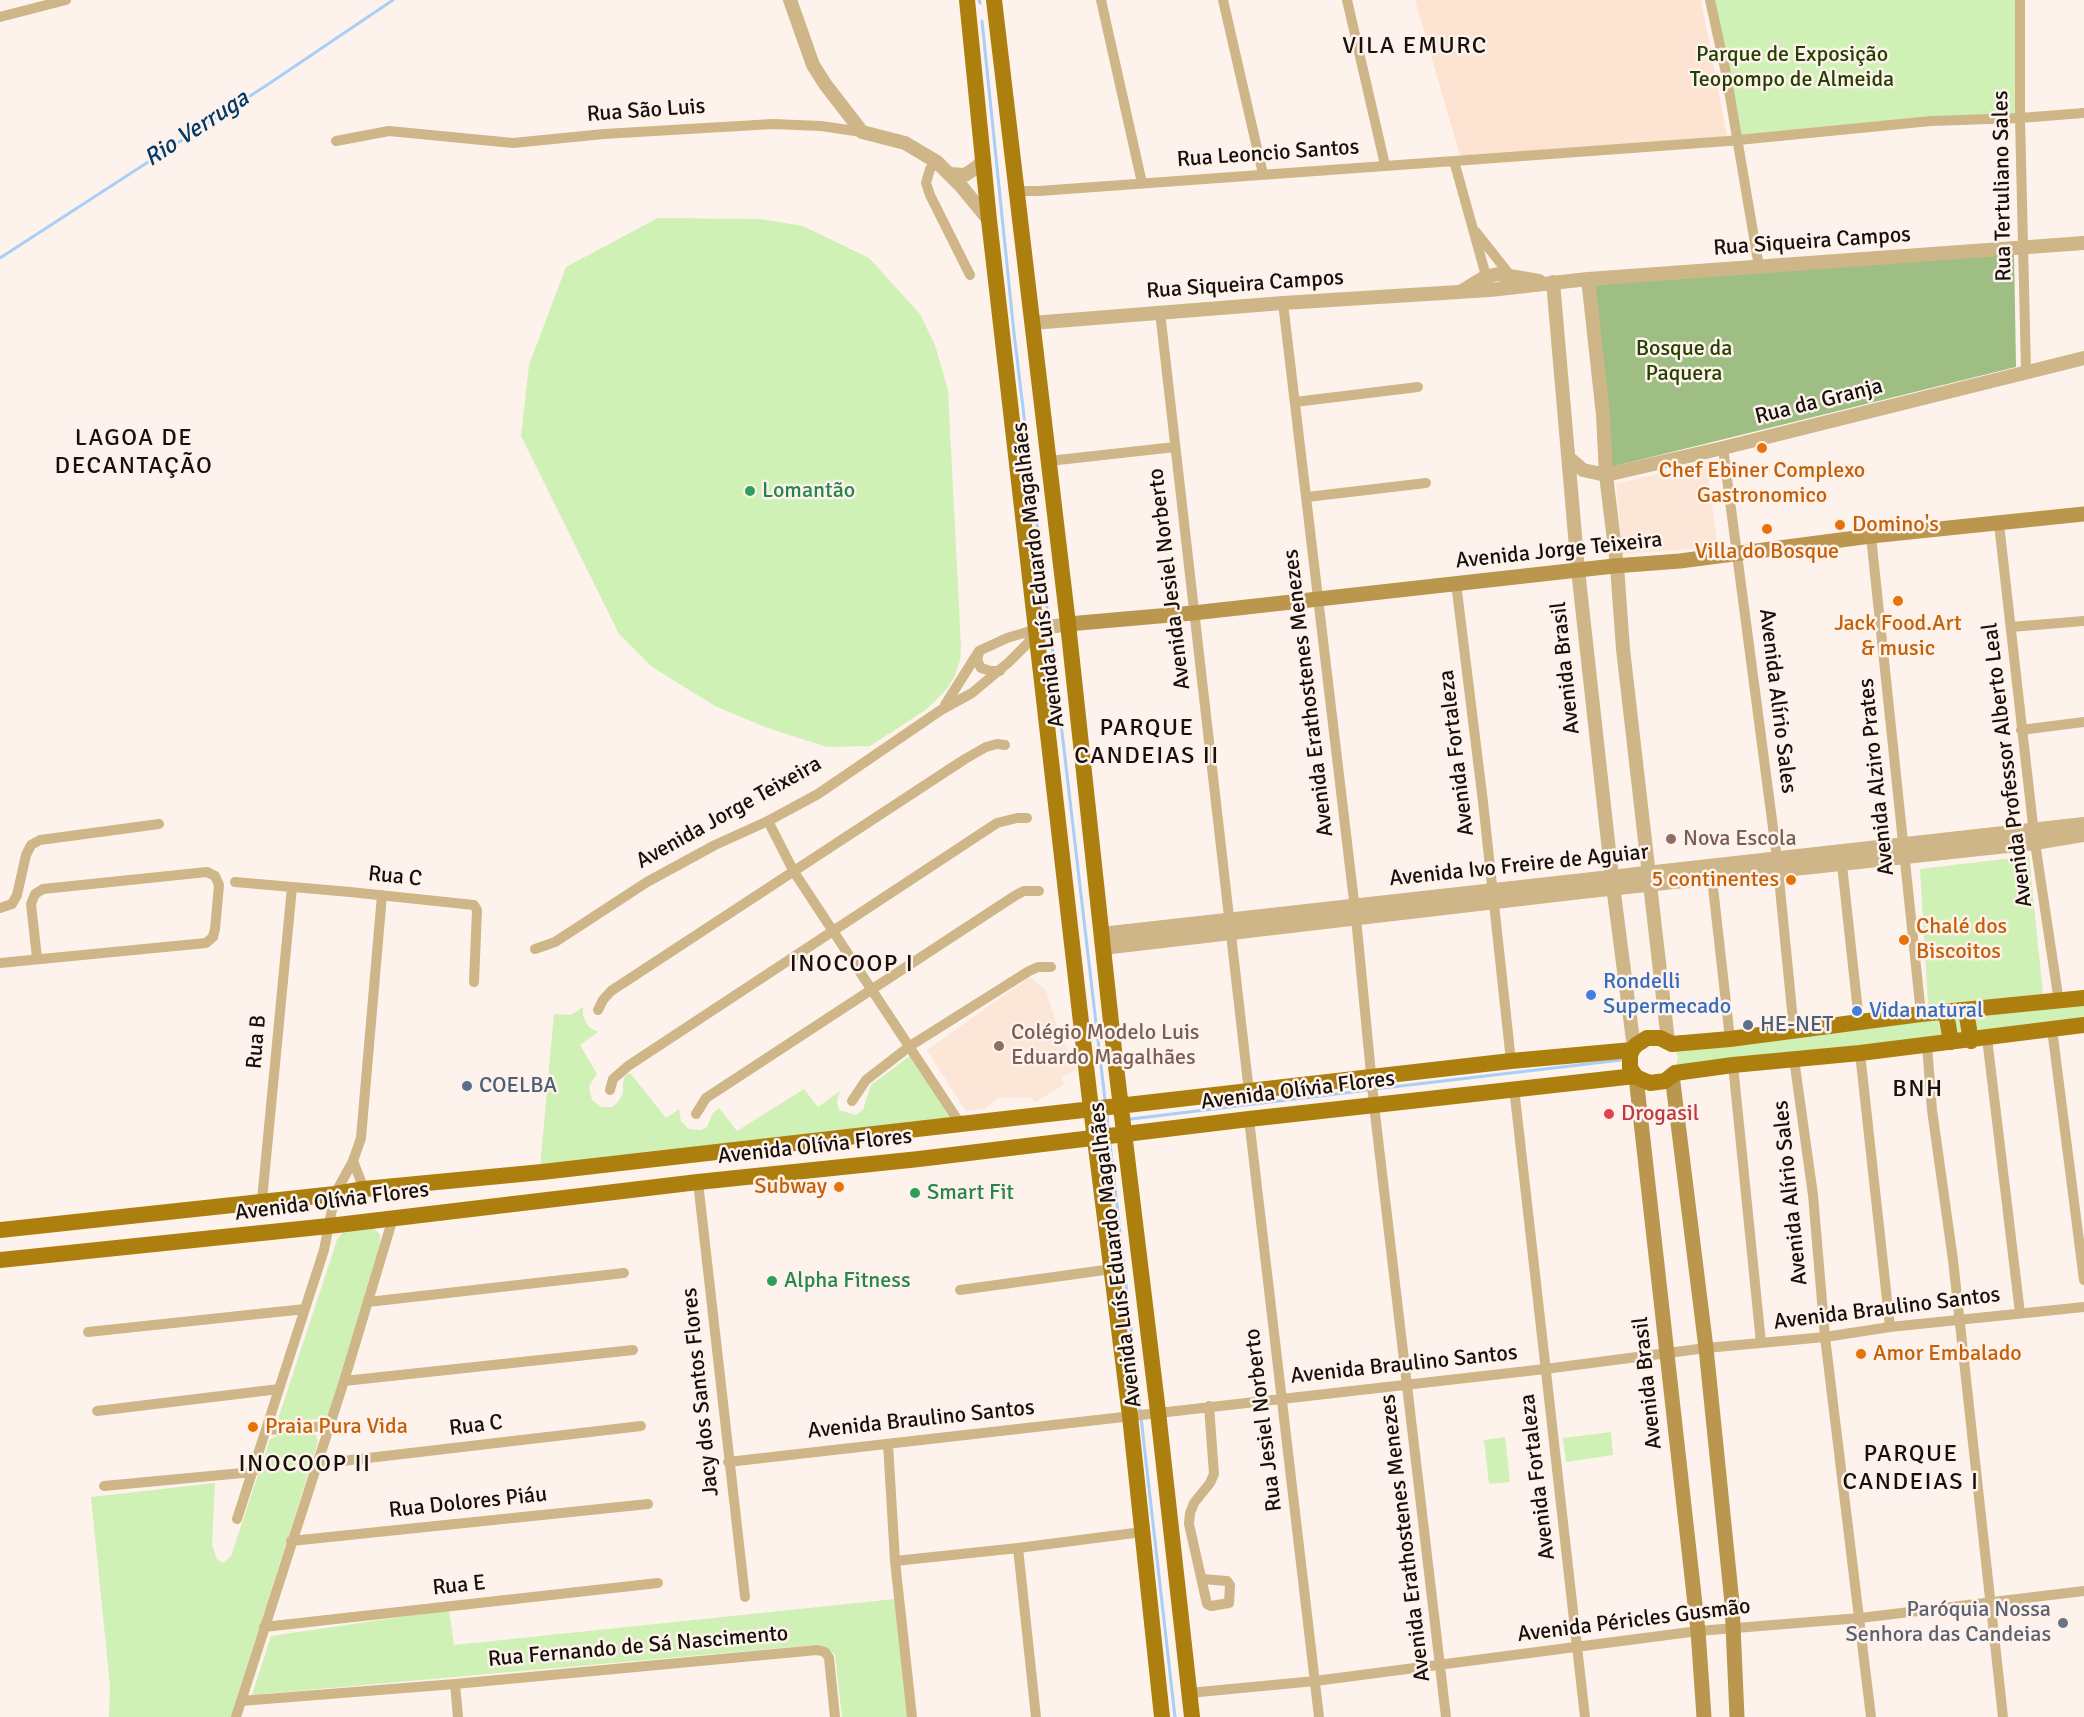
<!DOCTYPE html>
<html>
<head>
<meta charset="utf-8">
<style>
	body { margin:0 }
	canvas { display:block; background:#fdf2ec }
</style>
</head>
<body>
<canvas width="2084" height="1717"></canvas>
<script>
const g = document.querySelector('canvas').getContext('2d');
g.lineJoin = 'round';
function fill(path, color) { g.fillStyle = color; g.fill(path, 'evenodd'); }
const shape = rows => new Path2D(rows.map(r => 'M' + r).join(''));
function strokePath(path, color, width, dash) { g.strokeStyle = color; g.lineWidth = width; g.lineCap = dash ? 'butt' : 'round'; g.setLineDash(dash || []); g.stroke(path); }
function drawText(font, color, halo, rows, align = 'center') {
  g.font = font + ' Signika,sans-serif'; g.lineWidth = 5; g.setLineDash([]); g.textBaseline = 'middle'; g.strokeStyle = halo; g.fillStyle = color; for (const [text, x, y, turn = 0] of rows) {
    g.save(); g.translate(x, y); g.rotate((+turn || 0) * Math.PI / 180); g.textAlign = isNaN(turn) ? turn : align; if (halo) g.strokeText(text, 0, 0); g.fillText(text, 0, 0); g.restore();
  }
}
fill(shape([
	[1415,0,1701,0,1728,141,1464,160,1459,152]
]), '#fde3d2');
fill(shape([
	[1706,462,1718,547,1623,554,1616,484],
	[1030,977,1046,990,1062,1043,1070,1052,1077,1069,1062,1077,1064,1084,1036,1102,1030,1098,999,1098,984,1109,966,1111,927,1050]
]), '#fbe6d8');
fill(shape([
	[1714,0,2015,0,2020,118,1735,140],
	[658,218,760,219,803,226,869,258,920,314,935,345,948,390,961,646,960,660,955,676,946,690,927,709,870,746,827,747,765,727,715,706,652,667,619,634,521,436,529,365,566,267],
	[2029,856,2043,994,1928,1005,1920,869],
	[2084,998,2084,1025,1675,1073,1678,1057,1671,1043],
	[583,1007,583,1016,589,1027,598,1032,580,1045,597,1074,589,1086,592,1100,601,1107,612,1107,619,1101,623,1093,623,1082,625,1076,630,1073,666,1118,679,1109,681,1122,689,1129,701,1130,707,1127,713,1113,719,1108,737,1131,804,1089,818,1107,840,1091,837,1102,839,1110,856,1115,863,1110,871,1085,911,1055,951,1120,540,1167,554,1014,571,1015],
	[372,1227,380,1234,380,1244,328,1418,283,1422,279,1419,279,1416,337,1240,344,1230],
	[1611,1432,1613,1455,1566,1462,1563,1438],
	[280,1434,316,1435,318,1443,231,1717,109,1717,110,1686,91,1497,215,1483,212,1545,217,1559,223,1563,231,1556,270,1439],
	[1505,1437,1510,1482,1489,1484,1484,1440],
	[895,1599,909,1717,842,1717,835,1655,826,1647,814,1645,252,1695,271,1636,449,1610,454,1645]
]), '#d0f1b6');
fill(shape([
	[2014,252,2016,367,1611,467,1588,284]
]), '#9ebe84');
strokePath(shape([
	[979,0,980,3],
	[982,21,1014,333,1048,615],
	[0,258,270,83,393,0],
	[1051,638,1105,1100],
	[1375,1089,1621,1060],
	[1107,1115,1108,1130],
	[1131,1119,1369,1090],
	[1110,1144,1175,1717]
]), '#a8cff7', 3);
strokePath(shape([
	[1101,0,1142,183],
	[1223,0,1263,174],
	[1347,0,1385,165],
	[1710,0,1726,73,1759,267],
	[2020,0,2020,118,2026,371],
	[0,17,66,0],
	[336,141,389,131,513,143,604,134,773,124,821,126,862,132],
	[1454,161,1728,141,1931,121,2020,118,2084,113],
	[937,162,930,169,926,183,930,195,970,275],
	[1016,191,1039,191,1454,161,1488,283],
	[1476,232,1510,275,1510,280],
	[1283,303,1356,918,1374,1105,1446,1717],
	[1160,312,1249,1092],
	[1295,402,1418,387],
	[1723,448,1777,858,1794,1031],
	[1049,461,1175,447],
	[1307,497,1426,483],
	[1999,524,2035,843,2059,1002],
	[1871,536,1921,1014],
	[1456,583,1483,802,1511,1061],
	[2011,627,2084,621],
	[979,652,977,660,981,668,991,671,1000,671],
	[945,705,979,651,1007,638,1037,629],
	[2021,730,2084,722],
	[768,821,794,872,961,1125],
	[1842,865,1859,1021],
	[1712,878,1730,1039],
	[235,882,350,892,474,905,477,910,474,982],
	[0,908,12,904,17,895,26,855,31,845,40,840,159,824],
	[535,949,555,942,647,882,715,845,768,821,818,794,941,710,972,693,1009,662,1027,644,1036,631],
	[0,963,206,943,213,937,215,929,219,885,215,876,207,872,43,889,35,894,31,904,37,958],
	[598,1010,603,1000,611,991,965,759,986,747,997,744,1005,745],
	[2052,1029,2084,1280],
	[1987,1038,2020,1313],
	[1927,1045,1932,1110,1953,1260,2003,1717],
	[1860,1053,1890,1327],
	[1794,1059,1813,1195,1825,1337,1871,1717],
	[1733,1065,1761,1343],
	[1514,1088,1585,1717],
	[610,1090,613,1079,628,1066,997,823,1017,818,1027,818],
	[852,1101,866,1080,910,1046,1029,971,1038,967,1051,967],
	[696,1114,706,1098,1016,895,1024,891,1039,891],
	[1249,1119,1319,1717],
	[353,1161,364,1189],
	[698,1182,745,1597],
	[262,1200,292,887],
	[960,1290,1112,1269],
	[368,1302,624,1273],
	[88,1332,305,1309],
	[344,1381,633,1350],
	[97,1411,279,1389],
	[267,1430,329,1426],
	[888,1444,895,1561,912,1717],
	[728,1462,1545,1369,1706,1348,1825,1337,1890,1327,2084,1307],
	[317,1464,641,1426],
	[104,1486,253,1472],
	[237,1519,324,1250,335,1194,353,1161,361,1138,382,895],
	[291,1541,648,1504],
	[1018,1548,1036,1717],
	[895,1561,1018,1548,1142,1532],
	[1202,1579,1227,1581,1230,1585,1229,1603,1211,1606,1207,1604,1189,1524,1190,1513,1194,1503,1210,1483,1214,1474,1209,1406],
	[264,1627,658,1583],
	[455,1684,458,1717],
	[1189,1693,1315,1681,1698,1631,1860,1618,2084,1591],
	[241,1701,455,1684,817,1650,825,1652,829,1658,835,1717],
	[236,1717,344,1381,393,1218]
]), '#cfb689', 10);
strokePath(shape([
	[790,0,813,65,825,84,862,132,905,143,937,162,961,186,989,220],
	[949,174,965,175,977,167,984,159],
	[1588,279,1603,415,1606,475,1617,566,1623,649,1668,1041],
	[1553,282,1578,570,1612,878,1634,1048],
	[1462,291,1485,277,1498,274,1539,281],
	[1032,323,1283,303,1490,290,1588,279,2084,243],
	[1569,458,1583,470,1606,475,1723,448,2084,358],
	[1037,629,1068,624],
	[1101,934,2084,824],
	[1103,948,1581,892,2035,843,2084,835]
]), '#cfb689', 14);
strokePath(shape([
	[1068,624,1193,613,1614,566,1680,561,1871,536,2084,514],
	[1672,1075,1706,1348,1732,1603,1737,1717],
	[1636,1077,1698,1631,1704,1717]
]), '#bb964f', 15);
strokePath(shape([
	[967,0,989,220,1089,1092,1130,1416,1162,1717],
	[994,0,1068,624,1114,1050,1158,1412,1192,1717],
	[2084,998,1921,1014,1730,1039,1672,1044,1660,1038,1647,1038,1636,1045,1632,1050,1630,1056,1630,1068,1636,1077,1650,1083,1665,1081,1675,1073,1733,1065,1860,1053,2084,1025],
	[1966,1011,1971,1041],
	[1946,1013,1951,1042],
	[0,1230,335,1194,364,1189,542,1172,1511,1061,1632,1050],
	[0,1260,329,1226,698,1182,919,1159,1249,1119,1635,1076]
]), '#ad7f0e', 16);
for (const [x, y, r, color] of [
	[1762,448,6,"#e8710a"],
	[750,491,6,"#2e9e5b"],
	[1840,525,6,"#e8710a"],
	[1767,529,6,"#e8710a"],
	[1898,601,6,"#e8710a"],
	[1671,839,6,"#8d6e63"],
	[1791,880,6,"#e8710a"],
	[1904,940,6,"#e8710a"],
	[1591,995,6,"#3f7fe0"],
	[1857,1011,6,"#3f7fe0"],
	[1748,1025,6,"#5c6f8a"],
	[999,1046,6,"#8d6e63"],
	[467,1086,6,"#5c6f8a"],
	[1609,1114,6,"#e0444e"],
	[839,1187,6,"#e8710a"],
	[915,1193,6,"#2e9e5b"],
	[772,1281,6,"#2e9e5b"],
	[1861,1354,6,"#e8710a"],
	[253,1427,6,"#e8710a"],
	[2063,1623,6,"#6b7280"]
]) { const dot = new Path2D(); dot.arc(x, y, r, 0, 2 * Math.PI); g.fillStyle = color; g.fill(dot); strokePath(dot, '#fdf2ec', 2); }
drawText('22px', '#254100', '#fdf2ec', [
	["Parque de Exposição",1792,55],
	["Teopompo de Almeida",1792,80],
	["Bosque da",1684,349],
	["Paquera",1684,374]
]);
drawText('22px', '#18100a', '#fdf2ec', [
	["Rua São Luis",646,111,-4],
	["Rua Leoncio Santos",1268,154,-4],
	["Rua Tertuliano Sales",2003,186,-91],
	["Rua Siqueira Campos",1812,242,-4],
	["Rua Siqueira Campos",1245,285,-4],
	["Rua da Granja",1819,402,-14],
	["Avenida Jorge Teixeira",1559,551,-6],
	["Avenida Luís Eduardo Magalhães",1039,575,-97],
	["Avenida Jesiel Norberto",1170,579,-97],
	["Avenida Brasil",1566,668,-96],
	["Avenida Erathostenes Menezes",1309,693,-97],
	["Avenida Alírio Sales",1777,701,83],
	["Avenida Fortaleza",1457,753,-97],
	["Avenida Professor Alberto Leal",2008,765,-97],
	["Avenida Alziro Prates",1877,777,-96],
	["Avenida Jorge Teixeira",729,813,-29],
	["Avenida Ivo Freire de Aguiar",1519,866,-6],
	["Rua C",395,877,6],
	["Rua B",257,1042,-85],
	["Avenida Olívia Flores",1298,1091,-7],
	["Avenida Olívia Flores",815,1147,-6],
	["Avenida Alírio Sales",1791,1193,-96],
	["Avenida Olívia Flores",332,1202,-7],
	["Avenida Luís Eduardo Magalhães",1116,1255,-97],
	["Avenida Braulino Santos",1887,1309,-7],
	["Avenida Braulino Santos",1404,1365,-6],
	["Avenida Brasil",1648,1383,-96],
	["Jacy dos Santos Flores",701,1392,-96],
	["Avenida Braulino Santos",921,1420,-6],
	["Rua Jesiel Norberto",1264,1420,-97],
	["Rua C",476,1426,-7],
	["Avenida Fortaleza",1538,1477,-97],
	["Rua Dolores Piáu",468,1503,-6],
	["Avenida Erathostenes Menezes",1406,1538,-97],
	["Rua E",459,1586,-6],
	["Avenida Péricles Gusmão",1634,1621,-7],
	["Rua Fernando de Sá Nascimento",638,1647,-5]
]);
drawText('22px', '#c56008', '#fdf2ec', [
	["Chef Ebiner Complexo",1762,471,"center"],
	["Gastronomico",1762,496,"center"],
	["Domino's",1852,525],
	["Villa do Bosque",1767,552,"center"],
	["Jack Food.Art",1898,624,"center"],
	["& music",1898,649,"center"],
	["5 continentes",1779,880,"right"],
	["Chalé dos",1916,927],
	["Biscoitos",1916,952],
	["Subway",827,1187,"right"],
	["Amor Embalado",1873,1354],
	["Praia Pura Vida",265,1427]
], 'left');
drawText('22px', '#27864d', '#fdf2ec', [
	["Lomantão",762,491],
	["Smart Fit",927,1193],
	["Alpha Fitness",784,1281]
], 'left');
drawText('22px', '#785e54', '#fdf2ec', [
	["Nova Escola",1683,839],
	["Colégio Modelo Luis",1011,1033],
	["Eduardo Magalhães",1011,1058]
], 'left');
drawText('22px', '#366cbe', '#fdf2ec', [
	["Rondelli",1603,982],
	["Supermecado",1603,1007],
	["Vida natural",1869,1011]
], 'left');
drawText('22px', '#4e5e75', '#fdf2ec', [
	["HE-NET",1760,1025],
	["COELBA",479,1086]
], 'left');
drawText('22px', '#be3a42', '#fdf2ec', [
	["Drogasil",1621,1114]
], 'left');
drawText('22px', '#5b616d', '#fdf2ec', [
	["Paróquia Nossa",2051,1610],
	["Senhora das Candeias",2051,1635]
], 'right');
g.letterSpacing = '1.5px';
drawText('24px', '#18100a', '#fdf2ec', [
	["VILA EMURC",1415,47],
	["LAGOA DE",134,439],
	["DECANTAÇÃO",134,467],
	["PARQUE",1147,729],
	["CANDEIAS II",1147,757],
	["INOCOOP I",852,965],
	["BNH",1918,1090],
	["PARQUE",1911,1455],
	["CANDEIAS I",1911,1483],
	["INOCOOP II",305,1465]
]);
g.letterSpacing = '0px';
drawText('italic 24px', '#043a67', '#fdf2ec', [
	["Rio Verruga",197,129,-33]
]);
</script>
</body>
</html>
